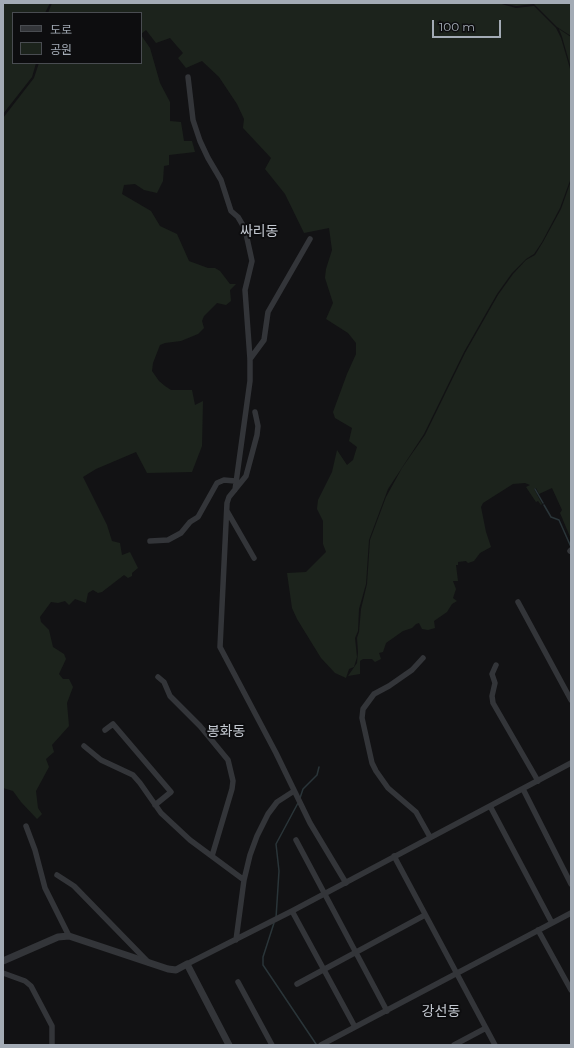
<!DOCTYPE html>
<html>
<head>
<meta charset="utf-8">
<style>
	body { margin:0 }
	#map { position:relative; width:574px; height:1048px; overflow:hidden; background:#121214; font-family:Montserrat,"Noto Sans KR",sans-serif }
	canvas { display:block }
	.frame { position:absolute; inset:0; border:4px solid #a3abb5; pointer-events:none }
	.legend { position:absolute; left:12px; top:12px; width:130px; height:52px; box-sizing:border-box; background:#0d0d0f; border:1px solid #494c51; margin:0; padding:5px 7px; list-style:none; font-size:12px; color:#a3abb5 }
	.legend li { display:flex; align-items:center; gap:8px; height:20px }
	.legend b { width:20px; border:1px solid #494c51 }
	.scale { position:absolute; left:432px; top:20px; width:69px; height:18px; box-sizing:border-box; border:2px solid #a3abb5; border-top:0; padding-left:5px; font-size:12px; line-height:14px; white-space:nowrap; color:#a3abb5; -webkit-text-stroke:3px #0d0d0f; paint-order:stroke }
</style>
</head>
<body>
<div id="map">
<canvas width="574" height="1048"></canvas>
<div class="frame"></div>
<ul class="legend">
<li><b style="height:5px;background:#333539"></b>도로</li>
<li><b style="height:11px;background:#1c231c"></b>공원</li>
</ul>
<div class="scale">100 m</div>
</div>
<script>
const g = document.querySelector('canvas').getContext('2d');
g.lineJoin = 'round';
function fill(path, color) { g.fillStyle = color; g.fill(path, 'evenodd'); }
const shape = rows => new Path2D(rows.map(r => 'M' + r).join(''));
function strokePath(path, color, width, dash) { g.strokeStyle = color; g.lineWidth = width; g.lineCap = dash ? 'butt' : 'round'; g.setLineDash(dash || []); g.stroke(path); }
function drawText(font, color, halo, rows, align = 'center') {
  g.font = font + ' Montserrat,"Noto Sans KR",sans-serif'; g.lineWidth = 4; g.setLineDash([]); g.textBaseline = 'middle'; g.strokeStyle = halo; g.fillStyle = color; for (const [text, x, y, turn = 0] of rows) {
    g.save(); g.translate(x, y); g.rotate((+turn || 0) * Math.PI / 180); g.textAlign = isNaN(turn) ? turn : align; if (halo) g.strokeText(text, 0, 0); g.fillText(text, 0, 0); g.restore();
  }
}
fill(shape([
	[3,3,50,3,45,13,13,13,13,63,36,63,32,77,3,114],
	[52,3,498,3,516,8,534,6,556,28,561,38,571,72,571,178,560,208,542,242,534,254,526,259,512,273,497,294,464,352,424,434,388,489,369,540,366,584,359,609,358,631,355,638,357,657,354,667,349,669,346,678,335,673,321,658,297,619,292,608,287,573,306,572,326,552,323,544,323,521,317,509,318,500,332,472,337,450,347,465,353,460,357,447,349,441,352,428,335,418,333,412,347,374,356,354,356,343,348,333,326,319,333,303,325,278,326,269,332,250,329,228,304,233,285,194,265,169,271,158,243,128,244,119,237,104,219,77,202,61,186,68,178,58,183,53,170,38,156,43,146,30,141,34,141,13,48,13],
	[501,3,571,3,571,36,557,27,534,4,516,6],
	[559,29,571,37,571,68,562,37],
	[141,35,150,48,160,83,170,102,170,121,181,122,184,141,192,141,195,152,169,155,169,165,164,166,163,181,157,193,144,190,135,184,124,185,122,194,151,211,160,226,177,234,189,261,208,268,215,268,220,271,230,284,236,284,230,290,231,301,226,305,217,303,204,316,202,321,204,328,198,334,181,341,165,343,160,345,153,363,152,371,159,381,165,386,171,390,192,390,195,405,203,401,202,446,192,472,147,473,136,452,96,469,83,477,107,525,112,541,120,543,122,555,130,552,138,568,132,573,132,576,128,578,124,575,102,592,98,593,93,590,88,593,86,603,75,599,69,605,65,601,58,603,51,602,40,617,41,622,49,630,53,647,64,654,66,659,59,674,63,679,69,679,73,687,67,703,69,726,52,745,54,752,46,759,49,767,36,791,38,808,42,814,37,819,21,802,13,791,3,788,3,118,34,78,39,63,141,63],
	[571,181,571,539,560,513,562,510,552,488,539,494,536,488,534,489,542,504,541,505,538,501,536,502,526,487,530,485,525,483,513,484,483,503,481,507,486,532,491,547,480,553,474,561,468,563,466,561,458,562,458,565,456,565,458,581,453,581,456,589,453,598,457,601,452,604,447,612,434,621,435,628,428,630,422,629,419,623,416,624,412,628,403,631,386,643,383,652,379,653,381,659,375,662,372,659,363,659,360,661,360,674,348,676,357,663,358,652,357,638,359,632,361,609,367,584,370,540,386,497,402,468,425,435,465,353,498,295,513,274,526,260,535,255,543,242,561,209]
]), '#1c231c');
strokePath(shape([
	[535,489,543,503],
	[544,505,551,517,559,520,571,547],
	[300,798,303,789,317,775,319,767],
	[276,918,279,871,276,844,298,803],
	[274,923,263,957,263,965,316,1044]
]), '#2a3539', 1.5);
strokePath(shape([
	[188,77,193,120,200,141,208,158,221,180,231,211,238,217,245,229,252,261,245,290,250,359,250,381,235,490],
	[250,359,264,340,268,312,310,239],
	[255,412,258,426,257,435,246,476,229,497,227,503,220,647,276,753,310,823,346,883],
	[227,511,254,558],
	[150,541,168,540,181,533,190,522,198,517,217,483,224,480,235,481],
	[570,551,571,550],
	[518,602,571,700],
	[423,658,412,670,389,686,374,694,363,709,362,718,372,763,376,771,388,788,416,812,430,837],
	[496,665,492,674,495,683,492,696,493,703,538,781],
	[158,677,164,682,170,696,200,726,228,760,233,781,232,789,212,856],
	[105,730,113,724,171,792,155,805],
	[84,746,101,760,133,775,140,783,161,813,190,840,244,880],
	[523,789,571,884],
	[490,806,552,923],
	[26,826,35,850,45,888,69,936],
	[296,840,387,1011],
	[394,856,495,1045],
	[57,875,74,886,149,963],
	[292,911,355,1027],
	[538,930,571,990],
	[236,940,244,880,250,855,257,836,268,814,277,802,294,791],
	[187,964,292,911,571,763],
	[3,973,25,981,31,986,52,1026,52,1045],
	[238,982,272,1045],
	[297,984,425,915],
	[321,1045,571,913],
	[454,1045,486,1028]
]), '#333539', 5.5);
strokePath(shape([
	[3,961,58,937,69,936,168,969,176,970,187,964,229,1045]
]), '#333539', 7);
drawText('14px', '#c4c9d1', '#0d0d0f', [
	["싸리동",259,232],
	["봉화동",226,732],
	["강선동",441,1012]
]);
</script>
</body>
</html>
